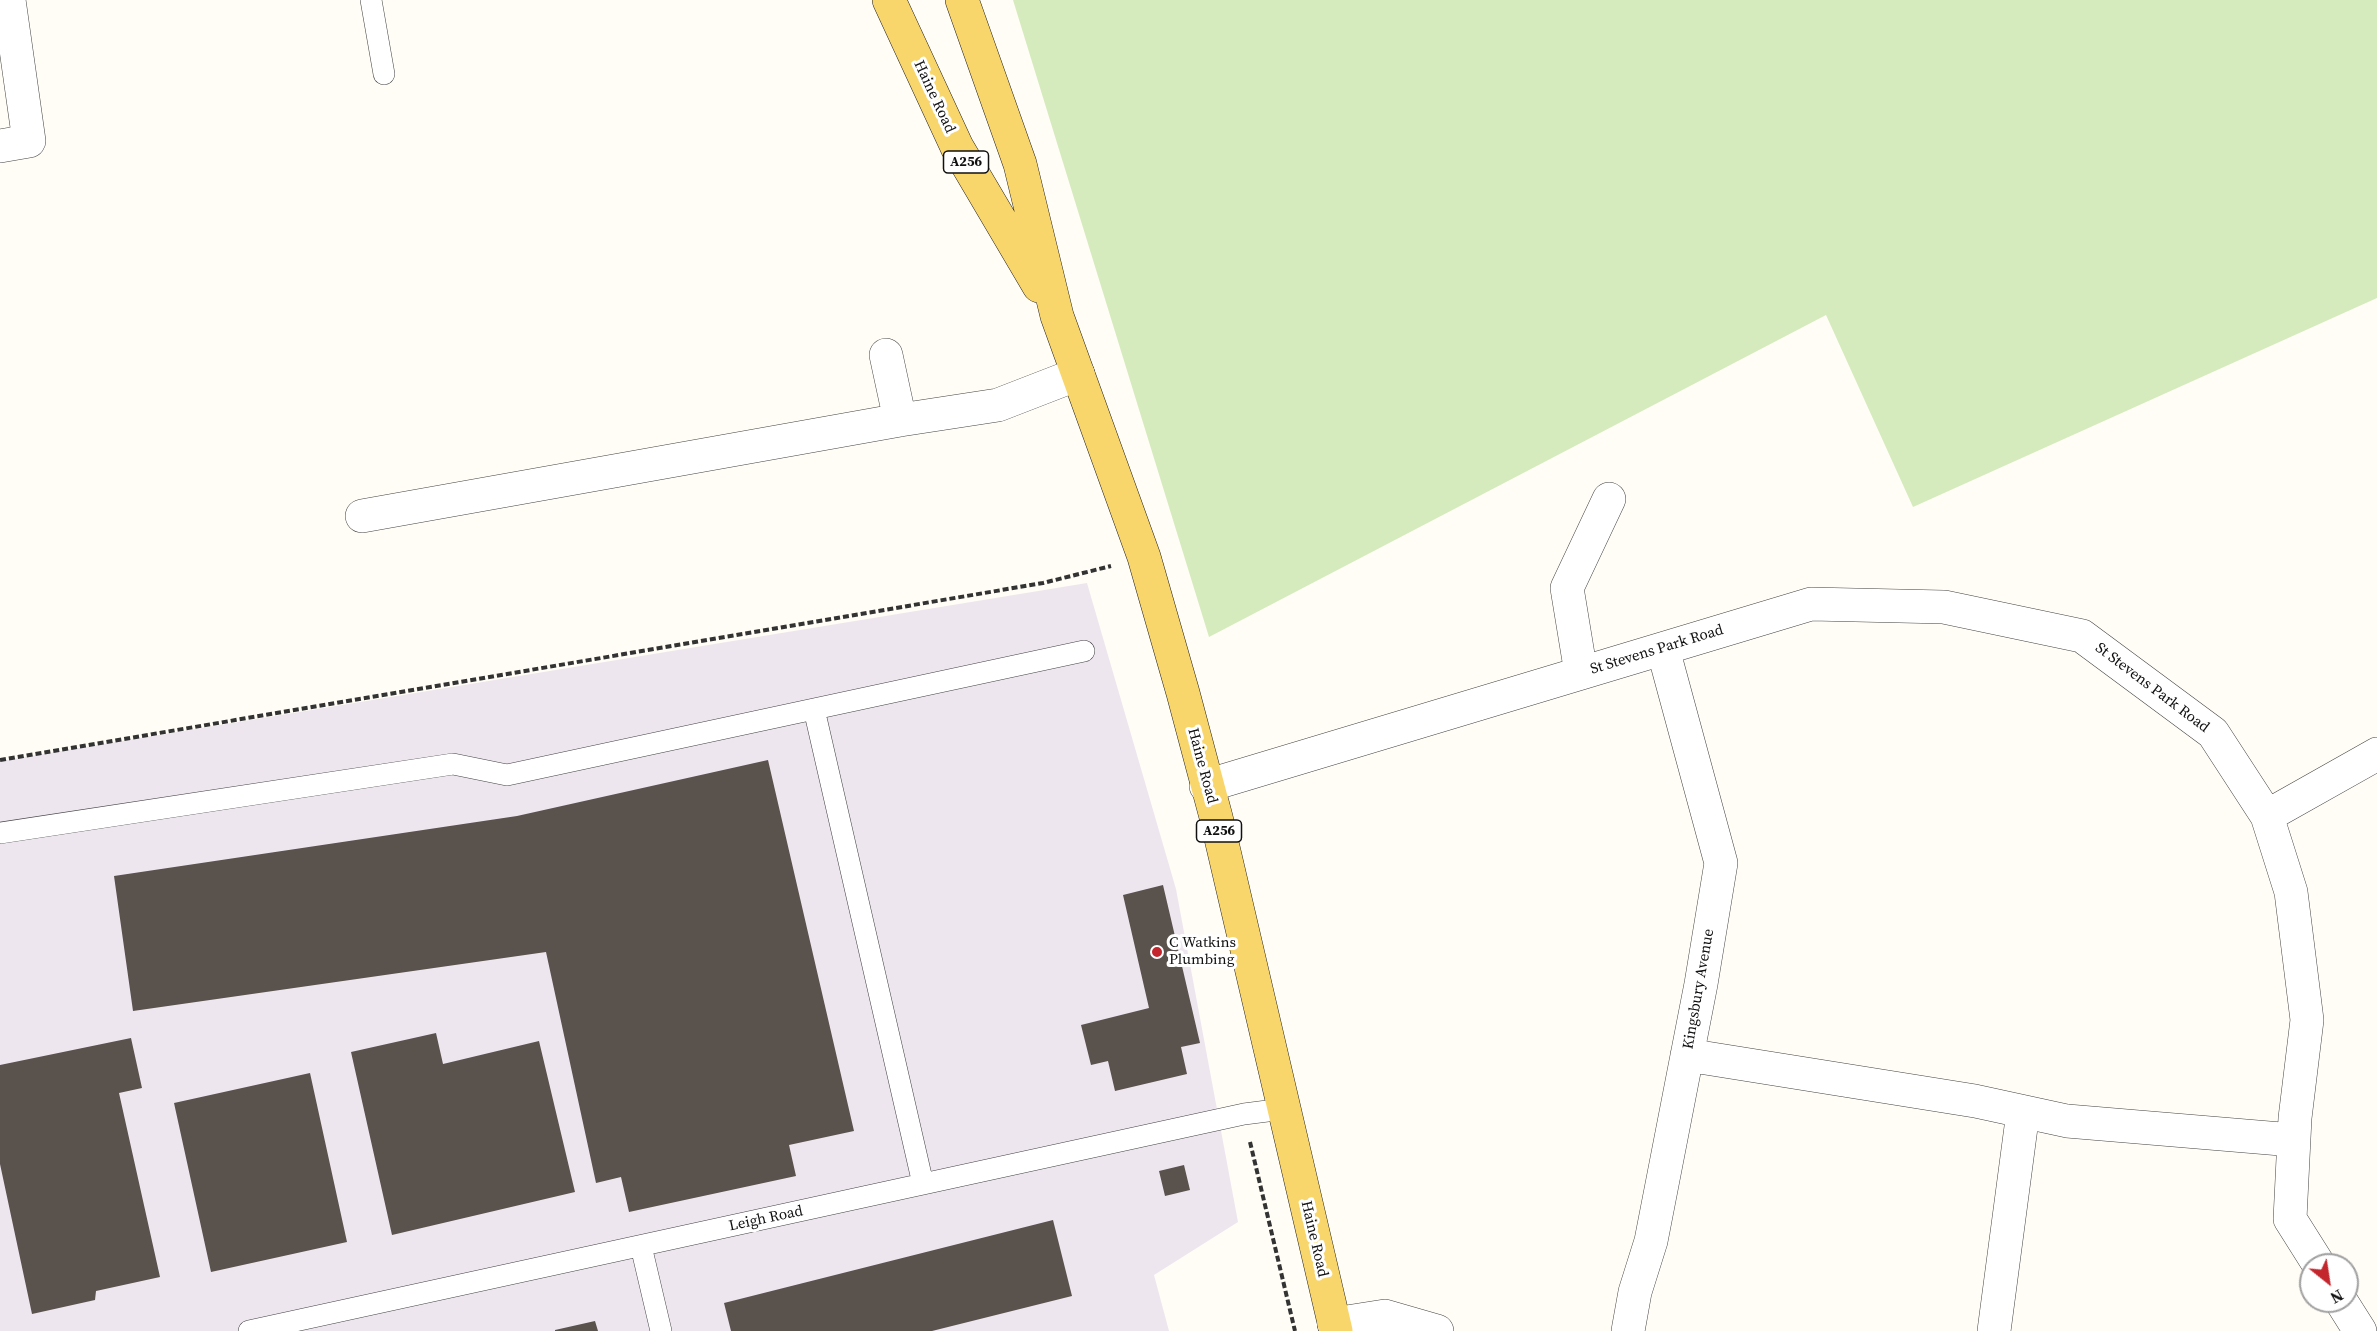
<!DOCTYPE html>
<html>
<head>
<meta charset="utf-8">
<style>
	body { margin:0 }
	#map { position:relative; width:2377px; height:1331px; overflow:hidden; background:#fffdf5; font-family:"Source Serif 4",serif }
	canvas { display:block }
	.north { position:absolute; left:2299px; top:1253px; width:60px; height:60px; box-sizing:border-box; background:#fff; border:2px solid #a0a0a0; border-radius:50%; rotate:150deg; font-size:16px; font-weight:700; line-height:24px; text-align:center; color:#111 }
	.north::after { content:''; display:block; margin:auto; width:21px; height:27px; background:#c4262e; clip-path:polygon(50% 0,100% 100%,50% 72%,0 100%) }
</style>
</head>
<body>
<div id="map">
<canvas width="2377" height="1331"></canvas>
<div class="north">N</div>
</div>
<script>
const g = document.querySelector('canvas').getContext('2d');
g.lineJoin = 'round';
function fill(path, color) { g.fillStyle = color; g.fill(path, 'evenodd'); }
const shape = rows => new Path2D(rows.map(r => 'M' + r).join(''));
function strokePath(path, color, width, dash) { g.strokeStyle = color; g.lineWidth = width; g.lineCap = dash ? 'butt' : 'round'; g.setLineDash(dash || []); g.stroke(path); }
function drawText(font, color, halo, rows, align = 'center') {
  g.font = font + ' "Source Serif 4",serif'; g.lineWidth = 6; g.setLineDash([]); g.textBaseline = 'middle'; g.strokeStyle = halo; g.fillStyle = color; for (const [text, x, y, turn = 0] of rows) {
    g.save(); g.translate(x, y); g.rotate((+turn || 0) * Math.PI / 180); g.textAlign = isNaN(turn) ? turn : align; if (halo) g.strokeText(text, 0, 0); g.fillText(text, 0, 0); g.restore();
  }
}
fill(shape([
	[1087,583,1176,889,1238,1222,1154,1275,1169,1331,0,1331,0,761]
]), '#eee6ef');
fill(shape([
	[1013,0,2377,0,2377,298,1913,507,1826,315,1209,637]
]), '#d5ebbd');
fill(shape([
	[768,760,854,1131,789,1145,796,1176,629,1212,621,1177,596,1183,546,952,133,1011,114,876,517,816],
	[1163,885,1200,1043,1181,1047,1187,1074,1115,1091,1108,1061,1091,1065,1081,1025,1149,1008,1123,895],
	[436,1033,443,1064,539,1041,575,1192,392,1235,351,1052],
	[131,1038,142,1088,119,1093,160,1277,96,1291,95,1300,32,1314,0,1164,0,1065],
	[310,1073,347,1242,211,1272,174,1103],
	[1184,1165,1190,1190,1165,1196,1159,1171],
	[1053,1220,1072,1296,932,1331,731,1331,724,1303],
	[595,1321,598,1331,555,1331,555,1330]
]), '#5a524d');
const lane = shape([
	[371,0,384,74],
	[814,709,923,1184],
	[0,833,453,764,507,775,1084,651],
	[641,1246,661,1331],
	[249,1331,1244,1114,1283,1109]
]);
const street = shape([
	[0,146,29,141,9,0],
	[886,355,900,420],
	[362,516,900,420,998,405,1078,374],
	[1581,673,1567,588,1609,499],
	[1206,786,1811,604,1944,607,2082,636,2213,733,2267,816,2291,892,2307,1020,2295,1118,2290,1219,2319,1265],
	[2267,816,2377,754],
	[1687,1055,1975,1101,2067,1121,2293,1140],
	[2341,1301,2360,1331],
	[1334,1324,1385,1316,1437,1331],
	[1628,1331,1635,1292,1651,1241,1701,984,1721,863,1663,649],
	[1994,1331,2023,1112]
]);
const primary = shape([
	[889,0,957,147,1039,286],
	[962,0,1020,164,1057,316,1144,557,1183,693,1216,817,1336,1331]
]);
strokePath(lane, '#444', 22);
strokePath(street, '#444', 34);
strokePath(primary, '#222', 34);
strokePath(shape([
	[0,760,1043,583,1111,566],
	[1250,1142,1295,1331]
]), '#333', 4, [6, 3]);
strokePath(lane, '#fff', 21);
strokePath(street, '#fff', 33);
strokePath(primary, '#f9d66b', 33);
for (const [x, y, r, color] of [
	[1157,952,6,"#c4262e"]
]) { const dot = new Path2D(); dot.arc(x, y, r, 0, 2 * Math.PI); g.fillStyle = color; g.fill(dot); strokePath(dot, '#fff', 2); }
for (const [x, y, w] of [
	[966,162,45],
	[1219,831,45]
]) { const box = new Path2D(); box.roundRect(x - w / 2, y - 11, w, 22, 4.5); g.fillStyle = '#fff'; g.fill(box); strokePath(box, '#111', 1.5); }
drawText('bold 14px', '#111', null, [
	["A256",966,162],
	["A256",1219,831]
]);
drawText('15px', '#111', '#fff', [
	["Haine Road",934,97,65],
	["St Stevens Park Road",1657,650,-17],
	["St Stevens Park Road",2152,688,37],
	["Haine Road",1202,766,75],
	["Kingsbury Avenue",1699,989,-80],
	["Leigh Road",766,1219,-12],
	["Haine Road",1314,1239,77]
]);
drawText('15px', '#111', '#fff', [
	["C Watkins",1169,943],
	["Plumbing",1169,960]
], 'left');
</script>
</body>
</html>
